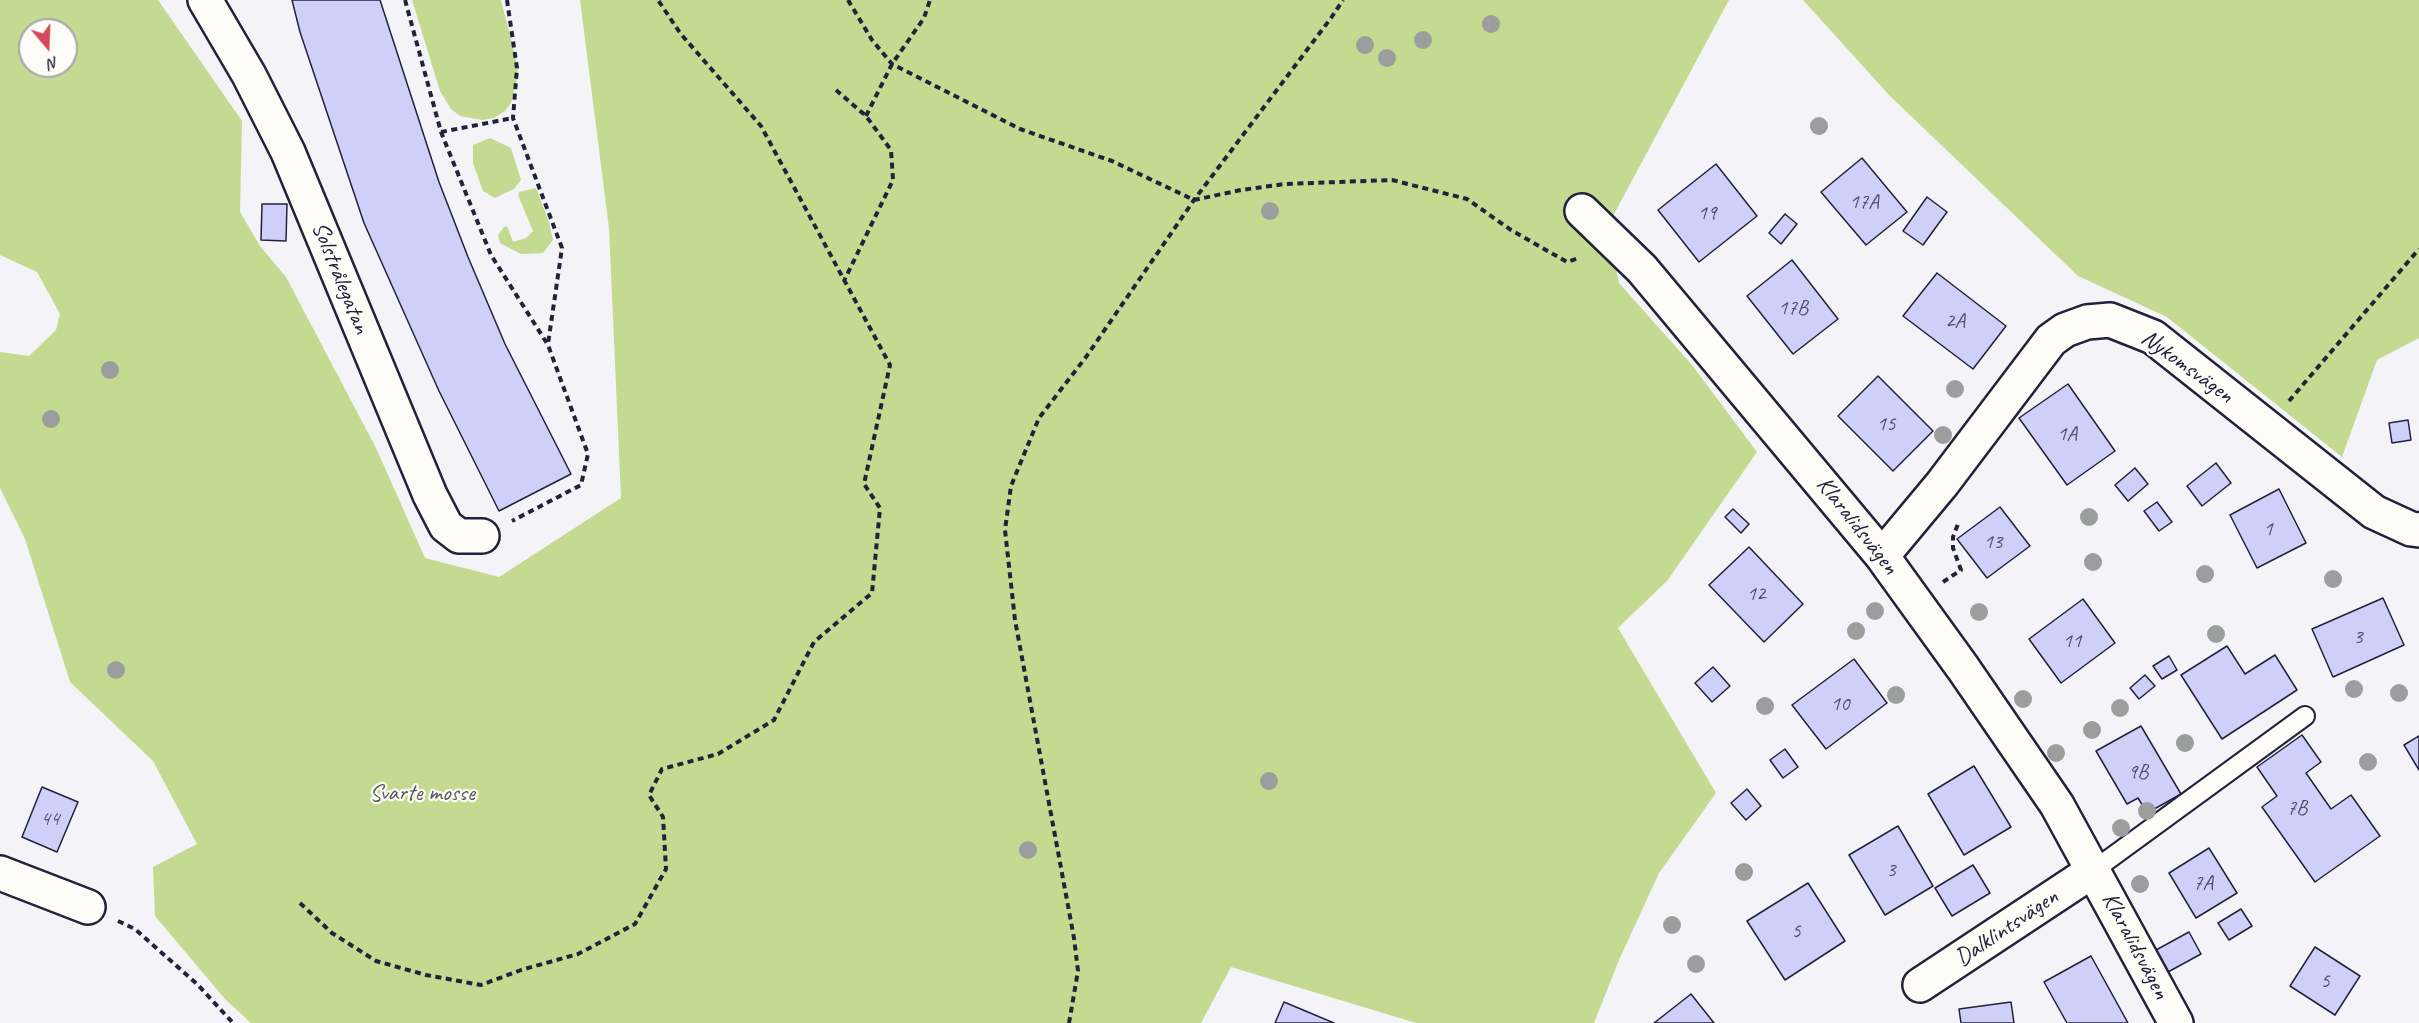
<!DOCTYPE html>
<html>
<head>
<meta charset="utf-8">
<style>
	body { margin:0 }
	#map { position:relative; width:2419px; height:1023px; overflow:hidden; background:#f4f3f7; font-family:Caveat,sans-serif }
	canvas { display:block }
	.north { position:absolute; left:18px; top:18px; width:60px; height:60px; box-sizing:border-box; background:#fdfcf7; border:2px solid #a5a5ac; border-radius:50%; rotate:161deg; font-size:16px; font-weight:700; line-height:24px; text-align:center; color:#22223b }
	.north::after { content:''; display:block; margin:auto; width:21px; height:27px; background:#d1495b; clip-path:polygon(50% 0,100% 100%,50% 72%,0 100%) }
</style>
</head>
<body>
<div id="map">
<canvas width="2419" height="1023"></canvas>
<div class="north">N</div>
</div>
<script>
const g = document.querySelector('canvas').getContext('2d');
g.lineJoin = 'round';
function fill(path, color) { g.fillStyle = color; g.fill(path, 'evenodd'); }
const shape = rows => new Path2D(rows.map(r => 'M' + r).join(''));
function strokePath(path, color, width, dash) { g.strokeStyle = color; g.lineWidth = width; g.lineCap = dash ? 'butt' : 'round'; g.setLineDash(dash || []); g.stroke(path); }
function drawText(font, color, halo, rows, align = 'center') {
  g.font = font + ' Caveat,sans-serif'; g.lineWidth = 4.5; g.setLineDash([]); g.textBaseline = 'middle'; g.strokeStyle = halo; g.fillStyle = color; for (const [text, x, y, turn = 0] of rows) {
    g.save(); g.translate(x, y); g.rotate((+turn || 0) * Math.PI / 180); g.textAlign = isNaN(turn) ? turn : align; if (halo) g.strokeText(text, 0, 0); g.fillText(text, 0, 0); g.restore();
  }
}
fill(shape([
	[0,0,158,0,242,121,240,212,260,246,286,277,376,448,425,558,499,577,621,498,609,228,580,0,1729,0,1607,227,1619,283,1692,365,1757,452,1667,581,1618,628,1716,793,1659,873,1619,960,1594,1023,1416,1023,1231,967,1201,1023,251,1023,225,999,155,916,153,867,197,844,153,761,70,682,25,539,0,488,0,352,29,356,56,330,60,314,37,272,0,255],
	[30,30,66,30,66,66,30,66],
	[412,0,501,0,517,63,518,75,511,103,505,111,494,118,482,120,460,116,451,109,440,91],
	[1803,0,2419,0,2419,338,2377,360,2342,457,2167,317,2078,276,1889,95],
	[490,138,511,148,521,180,514,189,495,198,483,191,473,163,473,145],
	[536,188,549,222,553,240,543,253,521,254,500,243,498,235,504,227,507,226,513,242,526,238,533,231,518,195,519,192]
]), '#c4da90');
const building = shape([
	[292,0,380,0,439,182,468,257,505,344,571,474,499,511,439,391,364,223,300,32,292,0],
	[1862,158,1907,212,1866,245,1821,192,1862,158],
	[1716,164,1757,216,1699,262,1658,210,1716,164],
	[1927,197,1947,212,1923,245,1903,231,1927,197],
	[262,204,287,204,286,241,261,240,262,204],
	[1785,214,1797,224,1781,244,1769,233,1785,214],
	[1792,260,1838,319,1793,354,1747,296,1792,260],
	[1937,273,2006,326,1973,369,1903,316,1937,273],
	[1878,376,1933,431,1893,471,1838,416,1878,376],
	[2068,384,2115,451,2067,485,2019,418,2068,384],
	[2408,420,2411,440,2392,443,2389,423,2408,420],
	[2216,463,2231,483,2202,506,2187,486,2216,463],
	[2135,468,2148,484,2128,501,2115,485,2135,468],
	[2279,489,2306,543,2257,568,2230,515,2279,489],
	[2157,502,2172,522,2159,531,2144,511,2157,502],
	[2000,507,2030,546,1987,578,1957,539,2000,507],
	[1733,509,1749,524,1741,533,1725,517,1733,509],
	[1749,547,1803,604,1764,642,1709,585,1749,547],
	[2383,598,2404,645,2333,677,2312,629,2383,598],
	[2083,599,2115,643,2061,683,2029,639,2083,599],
	[2227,646,2245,674,2275,655,2297,690,2222,739,2181,675,2227,646],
	[2169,656,2177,670,2162,679,2153,666,2169,656],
	[1854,659,1887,703,1826,749,1792,705,1854,659],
	[1713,667,1730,686,1712,702,1695,683,1713,667],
	[2145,675,2155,686,2139,699,2130,688,2145,675],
	[2141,726,2181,794,2147,813,2138,798,2127,804,2096,751,2141,726],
	[2302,735,2321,762,2306,773,2331,809,2351,795,2380,836,2315,882,2262,807,2277,796,2257,767,2302,735],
	[2419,736,2419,770,2404,745,2419,736],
	[1785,749,1798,767,1783,778,1770,760,1785,749],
	[1974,766,2011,827,1964,855,1928,794,1974,766],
	[42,787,78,802,57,852,22,837,42,787],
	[1747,789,1761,806,1746,820,1731,803,1747,789],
	[1898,826,1933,886,1885,915,1849,855,1898,826],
	[2209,848,2237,893,2196,918,2169,873,2209,848],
	[1973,865,1990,893,1952,916,1935,888,1973,865],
	[1808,883,1845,941,1785,980,1747,921,1808,883],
	[2241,909,2252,926,2229,940,2218,923,2241,909],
	[2189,932,2201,954,2168,972,2156,950,2189,932],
	[2315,947,2360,976,2335,1015,2290,986,2315,947],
	[2091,956,2128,1023,2067,1023,2044,982,2091,956],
	[1691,994,1714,1023,1654,1023,1691,994],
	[1284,1002,1334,1023,1275,1023,1284,1002],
	[2011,1002,2014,1023,1961,1023,1959,1009,2011,1002]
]);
fill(building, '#cfd0f9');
strokePath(building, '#22223b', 1.5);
const lane = shape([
	[2094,870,2305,716]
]);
const street = shape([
	[205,0,249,75,288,152,430,495,446,526,459,536,482,536],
	[1582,211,1642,269,1882,556,1963,668,2057,805,2176,1023],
	[1882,556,1942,484,2051,340,2065,330,2087,322,2110,320,2153,337,2374,512,2411,529,2419,530],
	[0,873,88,907],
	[1920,985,2094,870]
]);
strokePath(lane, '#22223b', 22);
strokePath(street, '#22223b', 38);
strokePath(shape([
	[405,0,441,132,491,255,548,345,588,454,581,485,512,521],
	[507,0,517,68,513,118,562,248,548,344],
	[848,0,872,40,892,64,1020,129,1112,161,1194,200,1241,190,1285,184,1392,180,1467,199,1511,230,1567,262,1579,258],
	[836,90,866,116,891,150,893,180,844,281],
	[866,116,892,64,924,18,930,0],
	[441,132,513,118],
	[2289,401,2419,249],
	[1943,582,1961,570,1953,548,1953,537,1958,524],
	[300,903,332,933,376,961,426,975,481,985,521,970,578,954,635,924,666,869,663,817,649,795,662,769,718,754,774,720,814,642,872,593,880,508,864,484,890,365,761,126,680,33,658,0],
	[118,921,135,929,198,985,233,1023],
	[1069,1023,1078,971,1074,938,1015,620,1005,530,1011,486,1039,418,1086,357,1194,200,1331,18,1343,0]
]), '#22223b', 4, [6, 4.5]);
strokePath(lane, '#fdfcf7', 18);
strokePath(street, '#fdfcf7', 33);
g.fillStyle = '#9b9e9d';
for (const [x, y] of [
	[1491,24],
	[1423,40],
	[1365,45],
	[1387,58],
	[1819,126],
	[1270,211],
	[110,370],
	[1955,389],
	[51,419],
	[1943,435],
	[2089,517],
	[2093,562],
	[2205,574],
	[2333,579],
	[1875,611],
	[1979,612],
	[1856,631],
	[2216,634],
	[116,670],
	[2354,689],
	[2399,693],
	[1896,695],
	[2023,699],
	[1765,706],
	[2120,708],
	[2092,730],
	[2185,743],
	[2056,753],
	[2368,762],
	[1269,781],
	[2147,811],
	[2121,828],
	[1028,850],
	[1744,872],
	[2140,884],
	[1672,925],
	[1696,964]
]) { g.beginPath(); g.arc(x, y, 9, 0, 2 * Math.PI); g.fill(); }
drawText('21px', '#4d4e6a', null, [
	["17A",1864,202],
	["19",1707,213],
	["17B",1793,308],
	["2A",1955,321],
	["15",1886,424],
	["1A",2067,434],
	["1",2268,529],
	["13",1993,542],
	["12",1756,594],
	["3",2358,637],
	["11",2072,641],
	["10",1840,704],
	["9B",2138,772],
	["7B",2297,808],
	["44",50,819],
	["3",1891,870],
	["7A",2203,883],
	["5",1796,931],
	["5",2325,981]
]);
drawText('24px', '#22223b', '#fdfcf7', [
	["Solstrålegatan",340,278,68],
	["Nykomsvägen",2187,367,36],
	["Klaralidsvägen",1857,526,52],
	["Dalklintsvägen",2007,928,-34],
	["Klaralidsvägen",2135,946,62]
]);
drawText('24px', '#535954', '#fdfcf7', [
	["Svarte mosse",422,794]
]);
</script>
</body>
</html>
